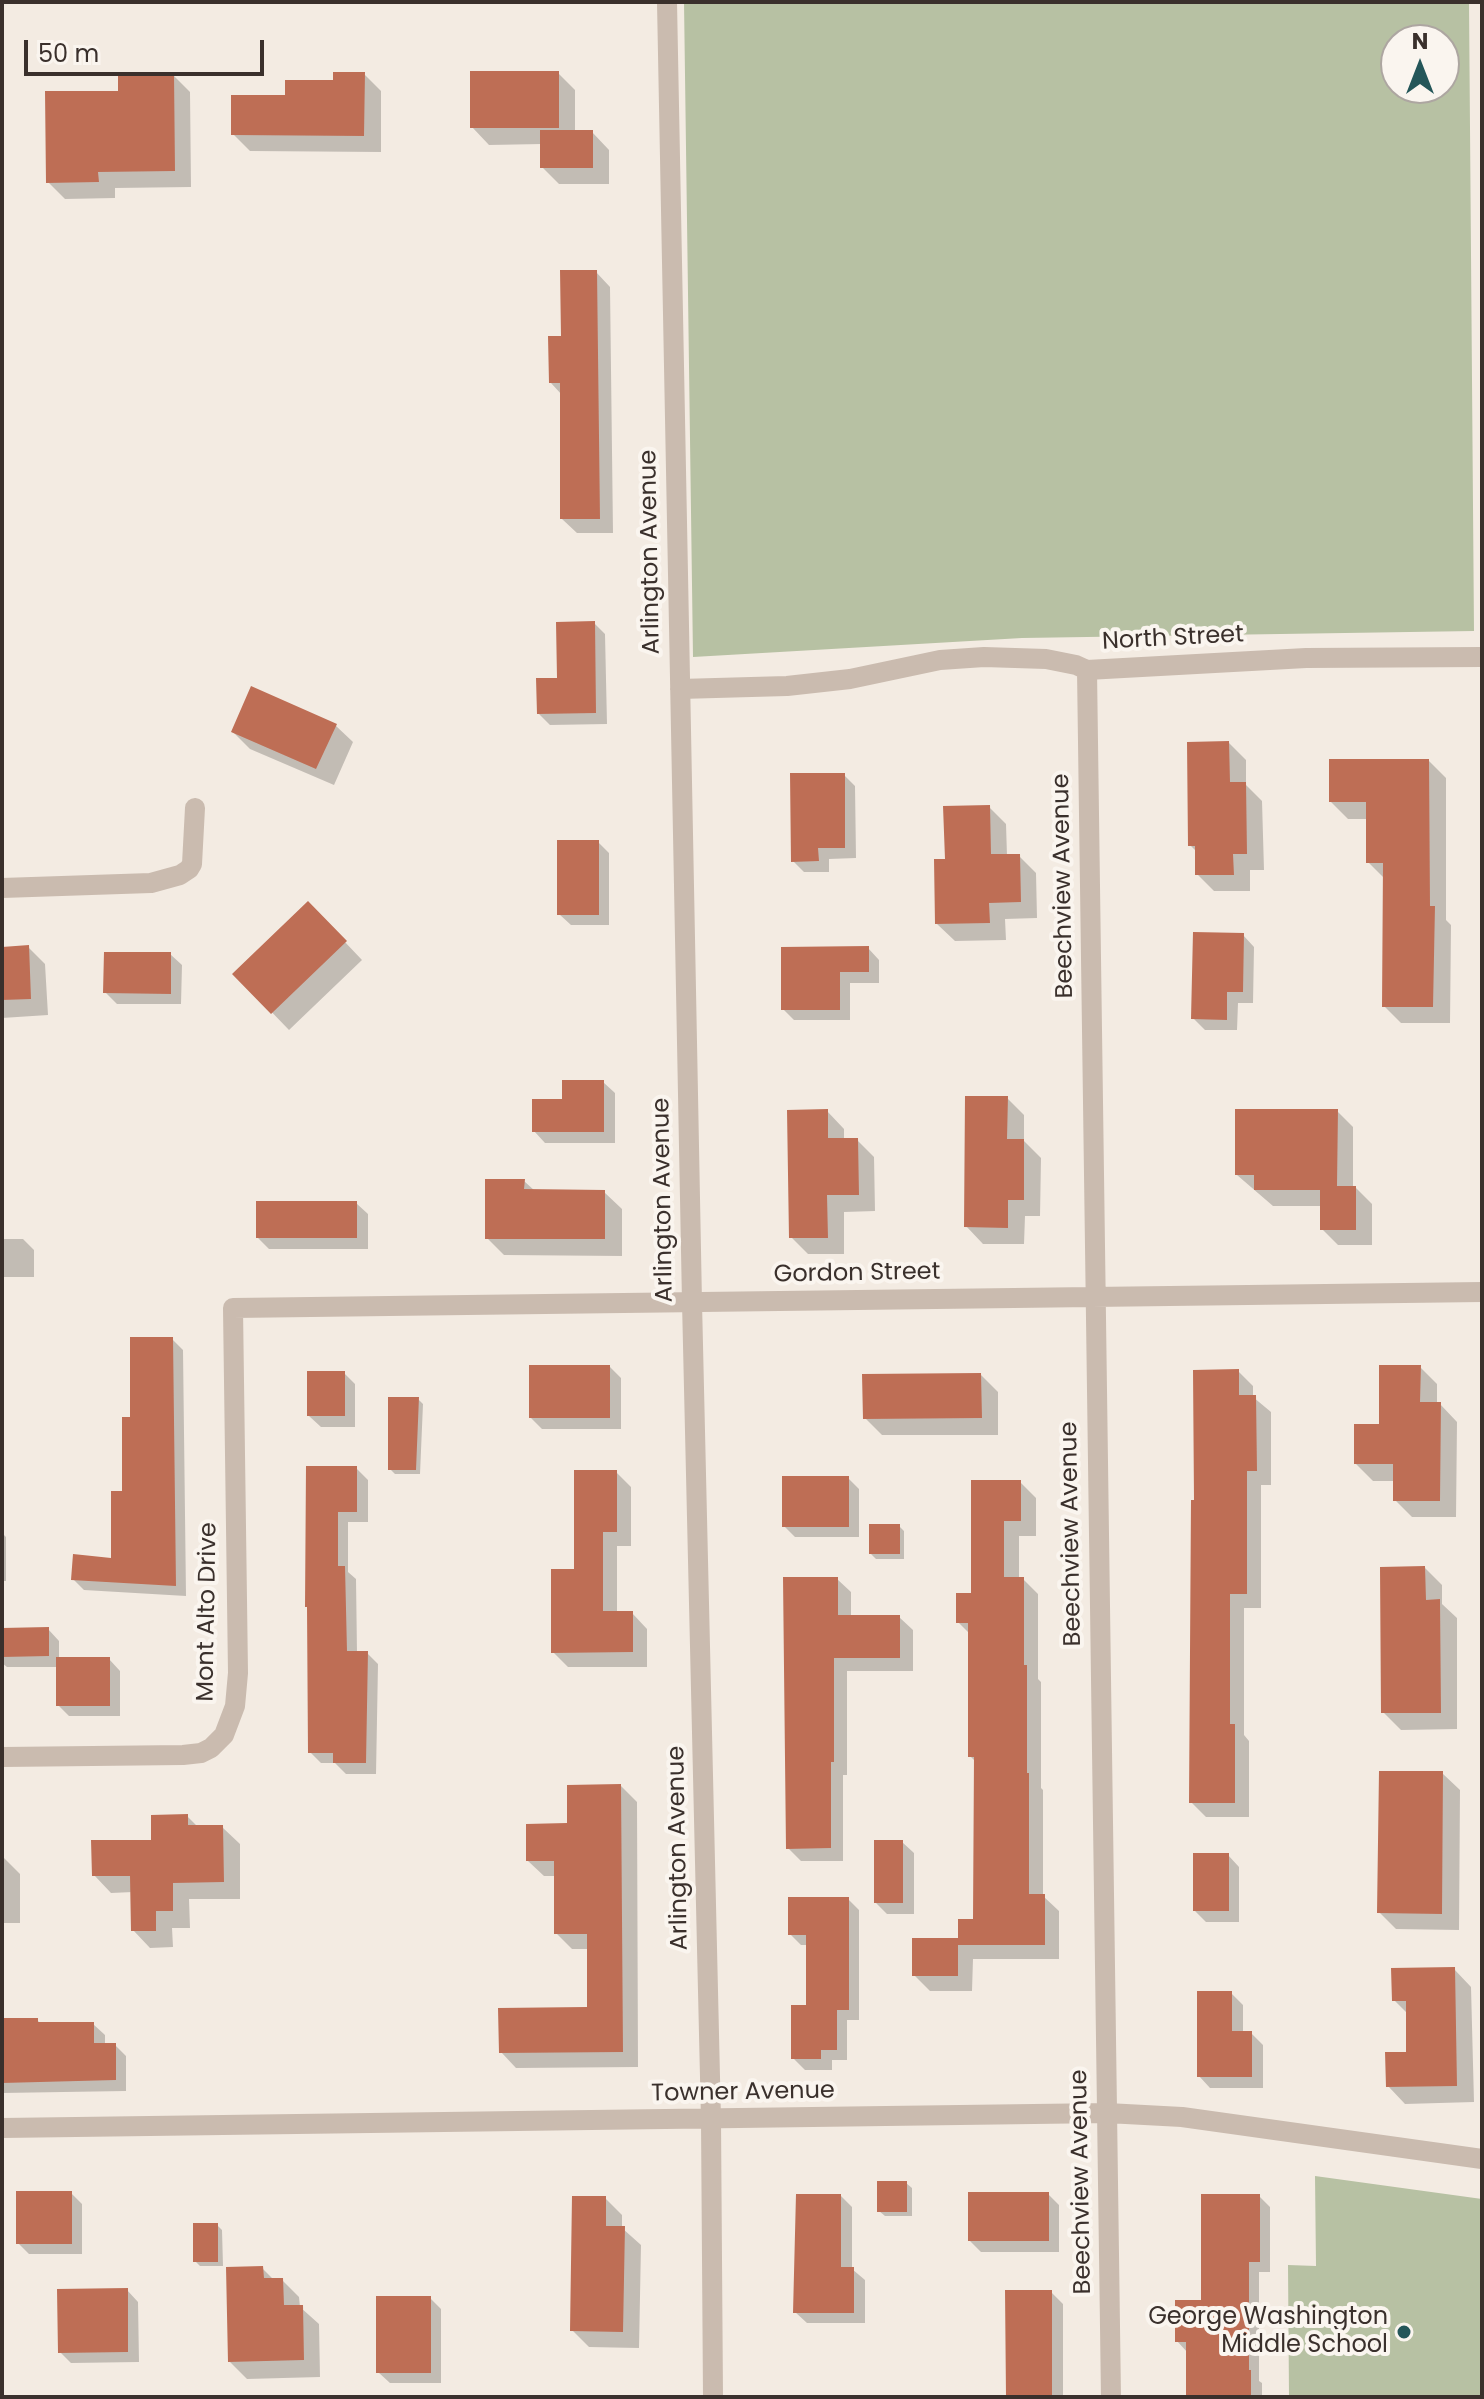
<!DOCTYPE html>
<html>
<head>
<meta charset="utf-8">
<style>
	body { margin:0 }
	#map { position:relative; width:1484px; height:2399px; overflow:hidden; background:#f3ebe2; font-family:Poppins,sans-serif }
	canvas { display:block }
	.frame { position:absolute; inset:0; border:4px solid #3a302c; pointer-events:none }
	.north { position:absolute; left:1380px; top:24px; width:80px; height:80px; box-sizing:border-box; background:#faf5ef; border:2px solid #ada6a1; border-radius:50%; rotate:0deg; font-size:22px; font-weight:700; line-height:32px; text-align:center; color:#3a302c }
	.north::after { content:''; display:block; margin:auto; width:28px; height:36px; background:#245659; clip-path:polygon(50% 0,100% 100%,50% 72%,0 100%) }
	.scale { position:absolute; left:24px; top:40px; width:240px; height:36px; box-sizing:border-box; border:4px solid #3a302c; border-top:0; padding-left:10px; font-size:24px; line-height:28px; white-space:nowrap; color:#3a302c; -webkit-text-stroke:6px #faf5ef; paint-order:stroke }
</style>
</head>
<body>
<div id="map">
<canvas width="1484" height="2399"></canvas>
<div class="frame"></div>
<div class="north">N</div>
<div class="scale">50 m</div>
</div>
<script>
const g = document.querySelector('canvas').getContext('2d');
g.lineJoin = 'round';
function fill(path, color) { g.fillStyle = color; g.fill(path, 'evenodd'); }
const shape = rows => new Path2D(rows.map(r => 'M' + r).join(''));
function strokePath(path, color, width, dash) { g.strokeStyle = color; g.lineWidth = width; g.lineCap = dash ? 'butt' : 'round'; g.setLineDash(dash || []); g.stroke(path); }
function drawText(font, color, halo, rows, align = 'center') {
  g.font = font + ' Poppins,sans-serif'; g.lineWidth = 8; g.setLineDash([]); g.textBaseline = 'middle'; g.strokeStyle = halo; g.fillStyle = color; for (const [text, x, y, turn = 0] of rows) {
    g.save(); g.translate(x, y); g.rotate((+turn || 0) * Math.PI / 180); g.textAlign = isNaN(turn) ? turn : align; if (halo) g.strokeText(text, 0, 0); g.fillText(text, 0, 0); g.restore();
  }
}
fill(shape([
	[684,2,1469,2,1474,631,1022,638,693,657],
	[1396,40,1444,40,1444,88,1396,88],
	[1315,2176,1482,2199,1482,2397,1289,2397,1288,2265,1316,2266]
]), '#b7c1a3');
fill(shape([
	[558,73,575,90,575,132,592,132,609,150,609,184,559,184,542,167,542,144,489,145,472,127],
	[364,74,381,91,381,152,250,151,233,134,287,97],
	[173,75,190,92,191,187,115,188,115,198,65,199,48,182,120,93],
	[596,272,610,287,613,533,577,533,562,519,562,395,551,383,563,338],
	[594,623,605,634,607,724,550,725,539,714],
	[335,725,353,742,334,785,250,749,233,732],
	[1229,743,1246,760,1246,785,1262,801,1264,870,1250,870,1250,891,1214,891,1197,874,1197,852,1190,845],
	[1429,761,1446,778,1446,920,1451,925,1450,1023,1401,1023,1384,1006,1385,879,1368,862,1368,819,1348,819,1331,802],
	[844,775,855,786,856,858,829,859,829,872,804,872,793,861],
	[989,807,1006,824,1007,856,1019,856,1036,873,1037,918,1005,919,1006,940,955,941,937,924],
	[598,842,609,853,609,925,571,925,559,914],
	[325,921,362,960,289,1030,235,974],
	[1243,935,1254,947,1253,1003,1238,1003,1237,1030,1205,1030,1193,1018],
	[28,947,45,964,48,1015,2,1018,2,949],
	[868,948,879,960,879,983,850,983,850,1020,794,1020,783,1009],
	[170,954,182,965,181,1004,117,1004,105,992],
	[603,1082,615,1093,615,1143,545,1143,534,1131,564,1101],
	[1007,1098,1024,1115,1024,1141,1041,1158,1040,1216,1025,1216,1024,1244,983,1244,966,1226],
	[827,1111,844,1129,844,1140,857,1140,874,1157,875,1211,844,1212,844,1254,808,1254,791,1237],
	[1337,1111,1353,1127,1353,1188,1356,1188,1372,1204,1372,1245,1338,1245,1322,1229,1322,1206,1273,1206,1237,1175],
	[524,1181,535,1191,604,1192,622,1209,622,1256,504,1255,487,1238],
	[356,1203,368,1214,368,1249,269,1249,258,1238],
	[2,1213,3,1239,23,1239,34,1250,34,1277,2,1277],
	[172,1339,183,1350,186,1596,84,1590,73,1579,113,1560,132,1419],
	[610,1367,621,1378,621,1429,542,1429,531,1418],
	[1420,1367,1437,1384,1437,1404,1440,1404,1457,1422,1456,1517,1412,1517,1395,1500,1395,1481,1373,1481,1356,1464],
	[1238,1371,1253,1386,1253,1397,1271,1412,1271,1485,1261,1485,1261,1608,1244,1608,1244,1735,1249,1741,1249,1817,1206,1817,1191,1802,1196,1502],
	[344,1373,355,1384,355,1427,321,1427,309,1416],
	[981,1375,998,1392,998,1435,882,1435,865,1418],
	[418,1399,423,1404,420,1474,395,1474,390,1469],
	[308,1468,356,1468,368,1480,368,1522,348,1522,348,1572,356,1579,357,1653,367,1653,378,1664,376,1774,346,1774,335,1763,321,1763,310,1752],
	[616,1472,631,1487,631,1546,617,1546,617,1613,632,1613,647,1629,647,1667,568,1667,553,1652,576,1571],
	[848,1478,859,1489,859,1537,795,1537,784,1526],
	[973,1482,1020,1482,1036,1498,1036,1536,1019,1536,1019,1579,1023,1579,1038,1594,1038,1679,1041,1682,1041,1788,1043,1790,1043,1896,1059,1911,1059,1959,973,1959,972,1991,930,1991,914,1975,960,1940,975,1921,976,1762,970,1756,970,1634,958,1622,973,1595],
	[899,1526,904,1531,904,1559,876,1559,871,1554],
	[2,1533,6,1537,6,1581,2,1581],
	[1425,1568,1442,1585,1442,1604,1457,1618,1457,1729,1401,1730,1383,1712],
	[837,1579,851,1592,851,1617,899,1617,913,1630,913,1671,847,1671,847,1775,843,1775,843,1861,801,1861,788,1848],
	[48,1629,59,1641,59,1659,109,1659,120,1671,120,1716,69,1716,58,1705,58,1667,7,1667,2,1663,2,1630],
	[1442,1773,1460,1790,1459,1930,1396,1929,1379,1912],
	[621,1786,637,1802,638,2067,516,2068,501,2052,589,2009,589,1949,572,1949,556,1933,556,1876,544,1876,528,1861,569,1825],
	[187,1816,198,1827,222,1827,240,1844,240,1899,189,1899,190,1928,172,1928,173,1947,150,1948,133,1930,133,1892,111,1893,94,1875,153,1842],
	[902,1842,914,1853,914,1914,887,1914,876,1903],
	[1228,1855,1239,1867,1239,1922,1206,1922,1195,1911],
	[2,1856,20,1874,20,1923,2,1923],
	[848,1899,859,1910,859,2020,847,2020,847,2060,832,2060,832,2070,805,2070,793,2058,808,2007,808,1945,801,1945,790,1934],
	[1454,1969,1471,1987,1474,2102,1405,2104,1388,2086,1408,2054,1408,2014,1394,2000],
	[1231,1993,1243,2005,1243,2033,1251,2033,1263,2045,1263,2088,1210,2088,1199,2076],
	[2,2020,37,2020,41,2024,93,2024,105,2035,105,2045,115,2045,126,2056,126,2091,2,2093],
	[906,2183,912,2188,912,2216,885,2216,879,2211],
	[71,2193,82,2204,82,2254,29,2254,18,2243],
	[1048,2194,1059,2205,1059,2252,981,2252,970,2241],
	[841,2196,852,2207,852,2269,865,2280,865,2323,807,2323,795,2312],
	[1259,2196,1270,2207,1270,2272,1259,2272,1259,2381,1262,2383,1262,2397,1188,2397,1188,2353,1177,2341,1203,2302],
	[605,2198,622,2215,622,2228,641,2245,639,2348,589,2347,572,2330],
	[217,2225,222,2230,223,2266,200,2266,195,2261],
	[262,2268,274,2280,282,2280,299,2297,300,2307,319,2324,320,2377,247,2379,230,2362],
	[127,2290,138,2302,139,2362,71,2363,60,2352],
	[1051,2292,1063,2304,1063,2397,1008,2397],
	[430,2298,441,2309,441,2383,390,2383,378,2372]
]), '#0003');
fill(shape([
	[470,71,559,71,559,128,470,128],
	[333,72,365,72,364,136,231,135,231,95,285,95,285,80,333,80],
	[118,73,174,73,175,171,98,172,99,182,46,183,45,91,118,91],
	[540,130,593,130,593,168,540,168],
	[560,270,597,270,600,519,560,519,560,383,549,383,548,336,561,336],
	[595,621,596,713,537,714,536,678,557,678,556,622],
	[251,686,337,724,316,769,231,732],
	[1229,741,1230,782,1246,782,1247,854,1233,854,1234,875,1195,875,1195,846,1188,846,1187,742],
	[1329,759,1429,759,1430,906,1435,906,1433,1007,1382,1007,1383,863,1366,863,1366,802,1329,802],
	[790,773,845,773,845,848,818,848,819,861,791,862],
	[990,805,991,854,1020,854,1021,902,989,903,990,923,935,924,934,859,945,859,943,806],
	[557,840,599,840,599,915,557,915],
	[308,901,347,941,271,1014,232,974],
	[1193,932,1244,933,1243,992,1227,992,1227,1020,1191,1019],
	[29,945,31,999,2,1000,2,947],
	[869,946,869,972,840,972,840,1010,781,1010,781,947],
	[104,952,171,952,171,994,103,993],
	[562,1080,604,1080,604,1132,532,1132,532,1099,562,1099],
	[965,1096,1008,1096,1007,1139,1024,1139,1024,1200,1008,1200,1008,1228,964,1227],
	[828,1109,828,1138,858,1138,859,1195,827,1195,828,1238,789,1238,787,1110],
	[1235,1109,1338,1109,1337,1186,1356,1186,1356,1230,1320,1230,1320,1190,1254,1190,1254,1175,1235,1175],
	[485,1179,525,1179,524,1189,605,1190,605,1239,485,1239],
	[256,1201,357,1201,357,1238,256,1238],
	[130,1337,173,1337,176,1586,71,1580,73,1554,111,1558,111,1491,122,1491,122,1417,130,1417],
	[529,1365,610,1365,610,1418,529,1418],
	[1379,1365,1421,1365,1420,1402,1441,1402,1440,1501,1393,1501,1393,1464,1354,1464,1354,1424,1379,1424],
	[1239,1369,1239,1395,1256,1395,1257,1471,1247,1471,1247,1594,1230,1594,1230,1724,1235,1724,1235,1803,1189,1803,1191,1500,1194,1500,1193,1370],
	[307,1371,345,1371,345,1416,307,1416],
	[981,1373,982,1418,863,1419,862,1374],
	[388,1397,419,1397,416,1470,388,1470],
	[306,1466,357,1466,357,1512,338,1512,338,1566,345,1566,347,1651,368,1651,366,1763,333,1763,333,1753,308,1753,307,1607,305,1607],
	[574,1470,617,1470,617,1532,603,1532,603,1611,633,1611,633,1652,551,1653,551,1569,574,1569],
	[782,1476,849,1476,849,1527,782,1527],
	[971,1480,1021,1480,1021,1521,1004,1521,1004,1577,1024,1577,1024,1665,1027,1665,1027,1773,1029,1773,1029,1894,1045,1894,1045,1945,958,1945,958,1976,912,1976,912,1938,958,1938,958,1919,973,1919,974,1757,968,1757,968,1623,956,1623,956,1593,971,1593],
	[869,1524,900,1524,900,1554,869,1554],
	[1425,1566,1426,1600,1440,1599,1441,1713,1381,1713,1380,1567],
	[783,1577,838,1577,838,1615,900,1615,900,1658,834,1658,834,1762,831,1762,831,1848,786,1849],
	[49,1627,49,1656,2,1657,2,1628],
	[56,1657,110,1657,110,1706,56,1706],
	[1379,1771,1443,1771,1442,1914,1377,1913],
	[621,1784,623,2052,499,2053,498,2008,587,2007,587,1934,554,1934,554,1861,526,1861,526,1824,567,1823,567,1785],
	[188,1814,188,1825,223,1825,224,1882,173,1883,173,1911,156,1911,156,1931,131,1931,130,1876,92,1876,91,1840,151,1840,151,1815],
	[874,1840,903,1840,903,1903,874,1903],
	[1193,1853,1229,1853,1229,1911,1193,1911],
	[788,1897,849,1897,849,2010,837,2010,837,2050,821,2050,821,2059,791,2059,791,2005,806,2005,806,1935,788,1935],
	[1455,1967,1457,2086,1386,2087,1385,2052,1406,2052,1406,2001,1392,2001,1391,1968],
	[1197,1991,1232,1991,1232,2031,1252,2031,1252,2077,1197,2077],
	[2,2018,38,2018,38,2022,94,2022,94,2043,116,2043,116,2080,2,2083],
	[877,2181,907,2181,907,2212,877,2212],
	[16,2191,72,2191,72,2244,16,2244],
	[968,2192,1049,2192,1049,2241,968,2241],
	[796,2194,841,2194,841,2267,854,2267,854,2313,793,2313],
	[1201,2194,1260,2194,1260,2262,1249,2262,1249,2370,1251,2370,1251,2397,1186,2397,1186,2342,1175,2342,1175,2300,1201,2300],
	[572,2196,606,2196,606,2226,625,2226,623,2332,570,2331],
	[193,2223,218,2223,218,2262,193,2262],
	[263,2266,264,2278,283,2278,284,2305,303,2305,304,2360,228,2362,226,2267],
	[128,2288,128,2352,58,2353,57,2289],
	[1005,2290,1052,2290,1052,2397,1006,2397],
	[376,2296,431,2296,431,2373,376,2373]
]), '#be6e55');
strokePath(shape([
	[667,2,692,1302,711,2120,713,2397],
	[1087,670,1111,2397],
	[680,689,787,686,850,679,940,660,984,657,1046,659,1076,665,1087,670,1306,658,1482,657],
	[2,888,151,883,180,875,189,869,192,864,195,808],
	[2,1757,183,1755,201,1753,211,1748,224,1735,235,1706,238,1673,233,1308,1482,1292],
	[2,2128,1107,2113,1182,2117,1482,2159]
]), '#cabbaf', 20);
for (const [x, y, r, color] of [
	[1404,2332,8,"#245659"]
]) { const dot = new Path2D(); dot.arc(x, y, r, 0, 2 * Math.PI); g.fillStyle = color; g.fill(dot); strokePath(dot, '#faf5ef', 3); }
drawText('24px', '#3a302c', '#faf5ef', [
	["Arlington Avenue",651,552,-91],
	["North Street",1173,639,-3],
	["Beechview Avenue",1064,886,-91],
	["Arlington Avenue",664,1200,-91],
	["Gordon Street",857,1274,-1],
	["Beechview Avenue",1072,1534,-91],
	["Mont Alto Drive",208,1612,-89],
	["Arlington Avenue",679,1848,-91],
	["Towner Avenue",743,2093,-1],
	["Beechview Avenue",1082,2182,-91]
]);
drawText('24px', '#3a302c', '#faf5ef', [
	["George Washington",1388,2318],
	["Middle School",1388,2346]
], 'right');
</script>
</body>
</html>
